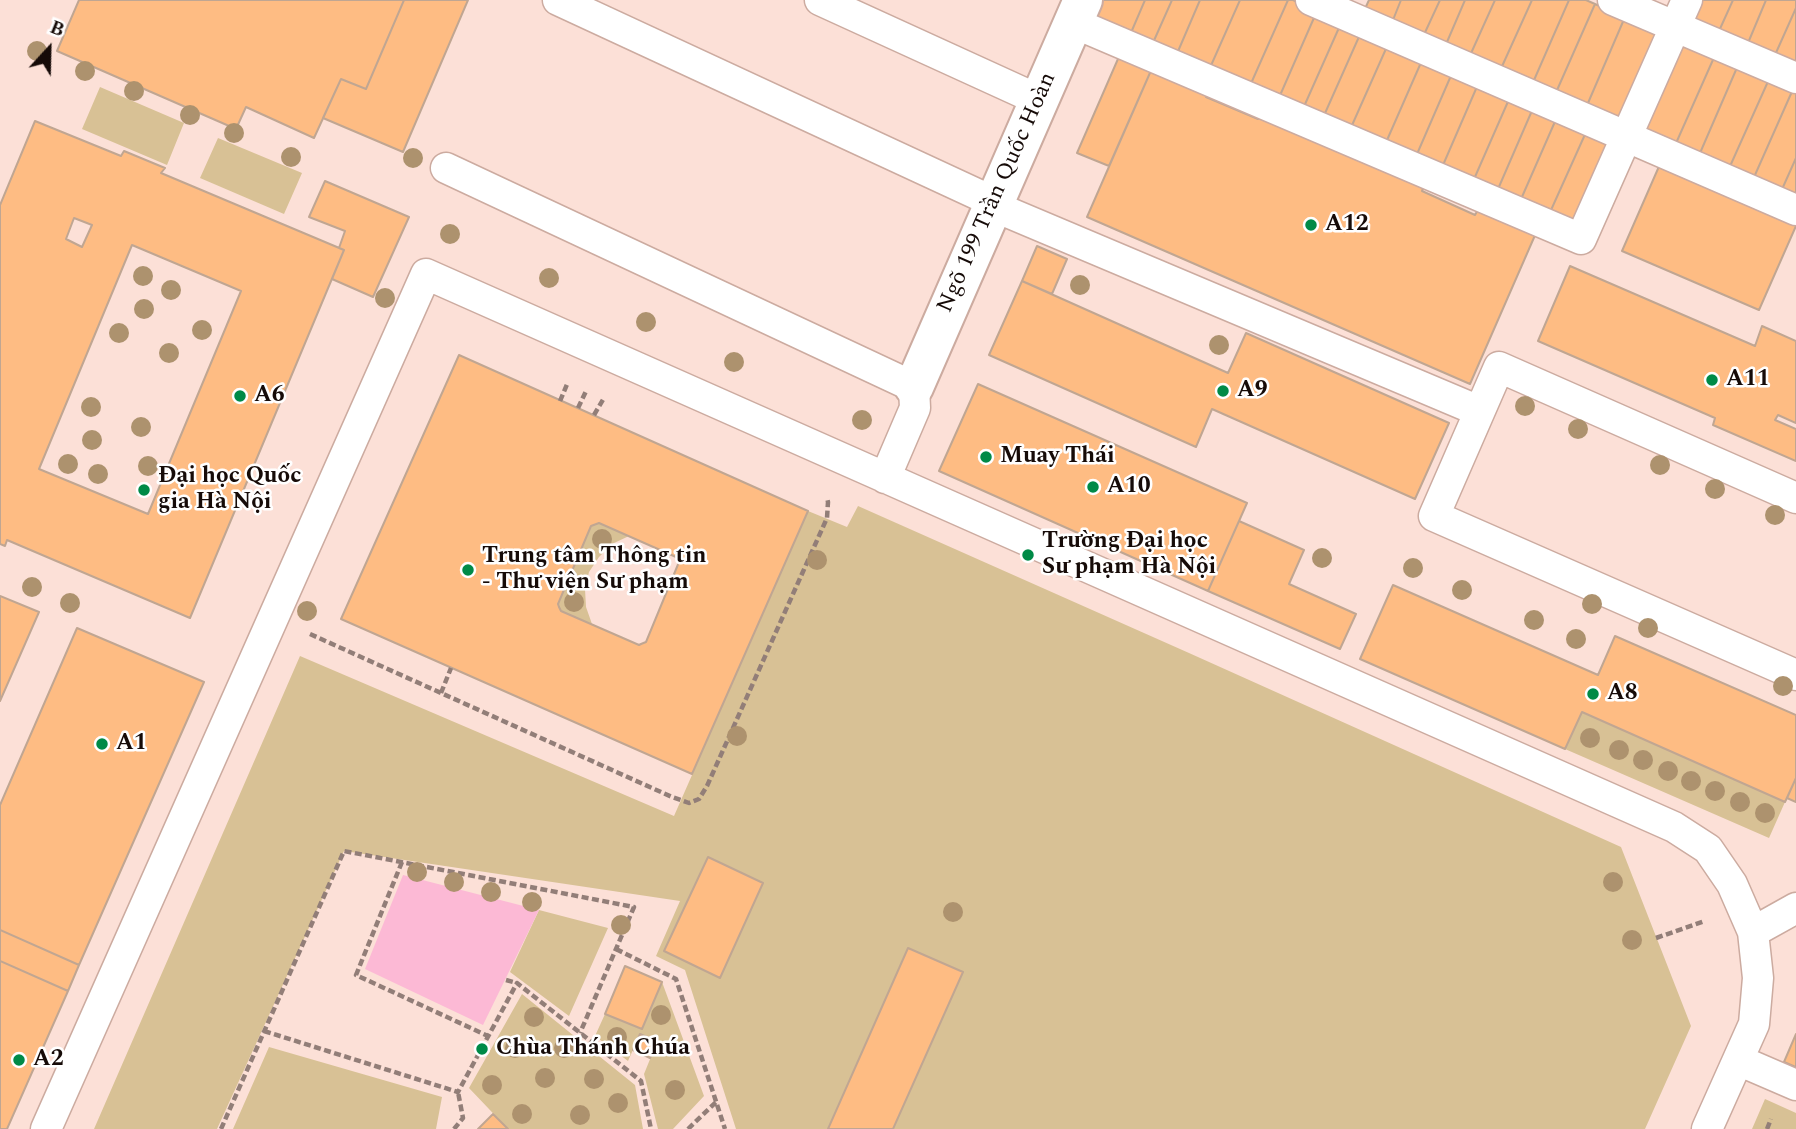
<!DOCTYPE html>
<html>
<head>
<meta charset="utf-8">
<style>
	body { margin:0 }
	#map { position:relative; width:1796px; height:1129px; overflow:hidden; background:#fce0d7; font-family:Spectral,serif }
	canvas { display:block }
	.north { position:absolute; left:14px; top:14px; width:70px; height:70px; -webkit-text-stroke:5px #fff; paint-order:stroke; rotate:22deg; font-size:19px; font-weight:700; line-height:28px; text-align:center; color:#160b08 }
	.north::after { content:''; display:block; margin:auto; width:24px; height:32px; background:#160b08; clip-path:polygon(50% 0,100% 100%,50% 72%,0 100%) }
</style>
</head>
<body>
<div id="map">
<canvas width="1796" height="1129"></canvas>
<div class="north">B</div>
</div>
<script>
const g = document.querySelector('canvas').getContext('2d');
g.lineJoin = 'round';
function fill(path, color) { g.fillStyle = color; g.fill(path, 'evenodd'); }
const shape = rows => new Path2D(rows.map(r => 'M' + r).join(''));
function strokePath(path, color, width, dash) { g.strokeStyle = color; g.lineWidth = width; g.lineCap = dash ? 'butt' : 'round'; g.setLineDash(dash || []); g.stroke(path); }
function drawText(font, color, halo, rows, align = 'center') {
  g.font = font + ' Spectral,serif'; g.lineWidth = 5; g.setLineDash([]); g.textBaseline = 'middle'; g.strokeStyle = halo; g.fillStyle = color; for (const [text, x, y, turn = 0] of rows) {
    g.save(); g.translate(x, y); g.rotate((+turn || 0) * Math.PI / 180); g.textAlign = isNaN(turn) ? turn : align; if (halo) g.strokeText(text, 0, 0); g.fillText(text, 0, 0); g.restore();
  }
}
fill(shape([
	[100,87,184,123,167,165,82,129],
	[218,138,302,173,284,214,200,178],
	[858,506,1189,653,1621,847,1691,1026,1645,1129,736,1129,685,970,656,956,680,901,344,851,217,1129,94,1129,300,656,674,816,808,511,847,527],
	[599,523,629,536,612,544,599,557,589,572,585,589,586,607,592,624,561,611,558,604,591,526],
	[1582,712,1785,802,1769,838,1565,749],
	[539,910,608,928,569,1016,510,972],
	[662,982,704,1096,673,1129,658,1129,644,1074,657,1042,640,1034,628,1061,595,1036,605,1014,642,1029],
	[522,994,635,1085,643,1129,508,1129,469,1088],
	[269,1047,442,1097,436,1129,233,1129],
	[1765,1099,1796,1113,1796,1129,1752,1129]
]), '#d8c195');
fill(shape([
	[403,875,539,910,483,1025,365,969]
]), '#fcb9d5');
const building = shape([
	[79,0,404,0,366,89,341,79,314,138,246,107,236,129,57,51,79,0],
	[404,0,468,0,403,152,323,118,341,79,366,89,404,0],
	[1093,0,1145,0,1130,35,1086,16,1093,0],
	[1145,0,1172,0,1152,45,1130,35,1145,0],
	[1172,0,1200,0,1176,56,1152,45,1172,0],
	[1200,0,1240,0,1209,70,1176,56,1200,0],
	[1240,0,1288,0,1249,88,1209,70,1240,0],
	[1288,0,1293,0,1317,11,1278,100,1249,88,1288,0],
	[1369,0,1401,0,1391,25,1363,13,1369,0],
	[1401,0,1440,0,1422,39,1391,25,1401,0],
	[1440,0,1465,0,1444,49,1422,39,1440,0],
	[1465,0,1495,0,1468,60,1444,49,1465,0],
	[1495,0,1532,0,1499,73,1468,60,1495,0],
	[1532,0,1569,0,1531,87,1499,73,1532,0],
	[1569,0,1586,0,1595,4,1554,97,1531,87,1569,0],
	[1700,0,1733,0,1719,31,1692,18,1700,0],
	[1733,0,1766,0,1748,43,1719,31,1733,0],
	[1766,0,1796,0,1796,8,1775,55,1748,43,1766,0],
	[1595,4,1625,17,1585,110,1554,97,1595,4],
	[1796,8,1796,64,1775,55,1796,8],
	[1317,11,1342,21,1302,111,1278,100,1317,11],
	[1625,17,1664,34,1623,128,1585,110,1625,17],
	[1342,21,1362,30,1322,120,1302,111,1342,21],
	[1362,30,1389,42,1349,132,1322,120,1362,30],
	[1677,35,1716,53,1673,150,1634,132,1677,35],
	[1389,42,1423,58,1384,147,1349,132,1389,42],
	[1121,52,1153,66,1109,166,1077,153,1121,52],
	[1716,53,1739,63,1697,160,1673,150,1716,53],
	[1423,58,1453,71,1414,161,1384,147,1423,58],
	[1739,63,1770,77,1727,173,1697,160,1739,63],
	[1153,66,1208,91,1206,97,1258,119,1261,113,1425,184,1422,191,1475,215,1479,208,1536,233,1470,384,1087,217,1153,66],
	[1453,71,1479,82,1440,172,1414,161,1453,71],
	[1770,77,1794,87,1751,184,1727,173,1770,77],
	[1479,82,1510,97,1471,186,1440,172,1479,82],
	[1794,87,1796,88,1796,158,1779,196,1751,184,1794,87],
	[1510,97,1534,106,1495,196,1471,186,1510,97],
	[1534,106,1557,117,1518,206,1495,196,1534,106],
	[1557,117,1587,130,1547,219,1518,206,1557,117],
	[35,121,121,156,124,151,165,168,161,173,344,250,190,618,7,540,5,546,0,544,0,205,35,121],
	[74,218,92,225,82,247,66,239,74,218],
	[132,245,241,291,148,514,39,469,132,245],
	[1587,130,1616,143,1576,232,1547,219,1587,130],
	[1664,155,1796,213,1796,226,1759,310,1622,251,1664,155],
	[1796,158,1796,204,1779,196,1796,158],
	[325,181,409,217,373,297,332,279,344,250,339,248,345,231,309,217,325,181],
	[1037,246,1067,259,1052,294,1022,281,1037,246],
	[1570,266,1755,346,1762,326,1796,341,1796,423,1778,415,1775,420,1796,429,1796,461,1713,425,1715,418,1538,341,1570,266],
	[1022,281,1228,373,1246,333,1449,423,1415,499,1212,409,1196,447,989,355,1022,281],
	[459,355,808,511,692,774,341,619,459,355],
	[599,523,676,557,679,562,646,642,641,644,639,645,561,611,559,607,558,604,591,526,599,523],
	[978,384,1247,503,1208,591,939,471,978,384],
	[1239,521,1304,550,1289,584,1356,614,1340,649,1208,591,1239,521],
	[1393,585,1598,675,1615,636,1796,715,1796,778,1785,802,1582,712,1565,749,1360,659,1393,585],
	[0,596,39,612,0,701,0,596],
	[77,628,204,682,79,965,0,930,0,805,77,628],
	[1796,778,1796,802,1787,798,1796,778],
	[708,857,763,883,720,978,664,951,708,857],
	[0,930,79,965,68,991,0,961,0,930],
	[908,948,963,972,893,1129,828,1129,908,948],
	[0,961,68,991,7,1129,0,1129,0,961],
	[625,966,662,982,642,1029,605,1014,625,966],
	[640,1034,658,1042,650,1058,633,1050,640,1034],
	[1796,1034,1796,1067,1784,1062,1796,1034],
	[493,1114,508,1129,478,1129,493,1114]
]);
fill(building, '#febc83');
strokePath(building, '#c0a692', 2);
const service = shape([
	[558,0,994,202],
	[820,0,1039,100],
	[1311,0,1796,210],
	[1613,0,1796,78],
	[1074,23,1581,239,1687,0],
	[446,168,914,387,915,408,885,478],
	[993,206,1479,411],
	[1796,498,1499,367,1434,516,1796,675],
	[1753,932,1796,908],
	[1738,1060,1796,1085],
	[46,1129,426,274,1674,827,1708,849,1732,884,1753,932,1758,978,1754,1024,1707,1129]
]);
const minor = shape([
	[914,387,1083,0]
]);
strokePath(service, '#ccaba0', 33);
strokePath(minor, '#ccaba0', 42);
strokePath(shape([
	[560,401,568,382],
	[578,408,587,389],
	[594,415,604,398],
	[310,634,672,797,689,803,699,799,707,786,827,518,828,502,827,498],
	[441,693,451,668],
	[402,862,356,975,488,1036],
	[1656,938,1705,921],
	[616,949,676,979,725,1129],
	[506,980,517,983],
	[264,1031,458,1092,517,983,641,1081,651,1129],
	[221,1129,344,851,634,907,580,1033],
	[454,1129,463,1118,458,1092],
	[688,1129,716,1102],
	[1767,1129,1771,1119]
]), '#927e78', 4.5, [7, 3.5]);
strokePath(service, '#fff', 30);
strokePath(minor, '#fff', 38);
g.fillStyle = '#ad926e';
for (const [x, y] of [
	[37,51],
	[85,71],
	[134,91],
	[190,115],
	[234,133],
	[291,157],
	[413,158],
	[450,234],
	[143,276],
	[549,278],
	[1080,285],
	[171,290],
	[385,298],
	[144,309],
	[646,322],
	[202,330],
	[119,333],
	[1219,345],
	[169,353],
	[734,362],
	[1525,406],
	[91,407],
	[862,420],
	[141,427],
	[1578,429],
	[92,440],
	[68,464],
	[1660,465],
	[148,466],
	[98,474],
	[1715,489],
	[1775,515],
	[602,539],
	[1322,558],
	[817,560],
	[1413,568],
	[32,587],
	[1462,590],
	[574,602],
	[70,603],
	[1592,604],
	[307,611],
	[1534,620],
	[1648,628],
	[1576,639],
	[1783,686],
	[737,736],
	[1590,738],
	[1619,750],
	[1643,760],
	[1668,771],
	[1691,781],
	[1715,791],
	[1740,802],
	[1765,813],
	[417,872],
	[454,882],
	[1613,882],
	[491,892],
	[532,902],
	[953,912],
	[621,925],
	[1632,940],
	[661,1015],
	[534,1017],
	[617,1037],
	[515,1048],
	[564,1048],
	[545,1078],
	[594,1079],
	[492,1085],
	[675,1090],
	[618,1103],
	[522,1114],
	[580,1115]
]) { g.beginPath(); g.arc(x, y, 10, 0, 2 * Math.PI); g.fill(); }
for (const [x, y, r, color] of [
	[1311,225,7,"#008a47"],
	[1712,380,7,"#008a47"],
	[1223,391,7,"#008a47"],
	[240,396,7,"#008a47"],
	[986,457,7,"#008a47"],
	[1093,487,7,"#008a47"],
	[144,490,7,"#008a47"],
	[1028,555,7,"#008a47"],
	[468,570,7,"#008a47"],
	[1593,694,7,"#008a47"],
	[102,744,7,"#008a47"],
	[482,1049,7,"#008a47"],
	[19,1060,7,"#008a47"]
]) { const dot = new Path2D(); dot.arc(x, y, r, 0, 2 * Math.PI); g.fillStyle = color; g.fill(dot); strokePath(dot, '#fff', 2.5); }
drawText('23px', '#160b08', '#fff', [
	["Ngõ 199 Trần Quốc Hoàn",998,193,-66]
]);
drawText('bold 23px', '#160b08', '#fff', [
	["A12",1325,225],
	["A11",1726,380],
	["A9",1237,391],
	["A6",254,396],
	["Muay Thái",1000,457],
	["Đại học Quốc",158,477],
	["gia Hà Nội",158,503],
	["A10",1107,487],
	["Trường Đại học",1042,542],
	["Sư phạm Hà Nội",1042,568],
	["Trung tâm Thông tin",482,557],
	["- Thư viện Sư phạm",482,583],
	["A8",1607,694],
	["A1",116,744],
	["Chùa Thánh Chúa",496,1049],
	["A2",33,1060]
], 'left');
</script>
</body>
</html>
